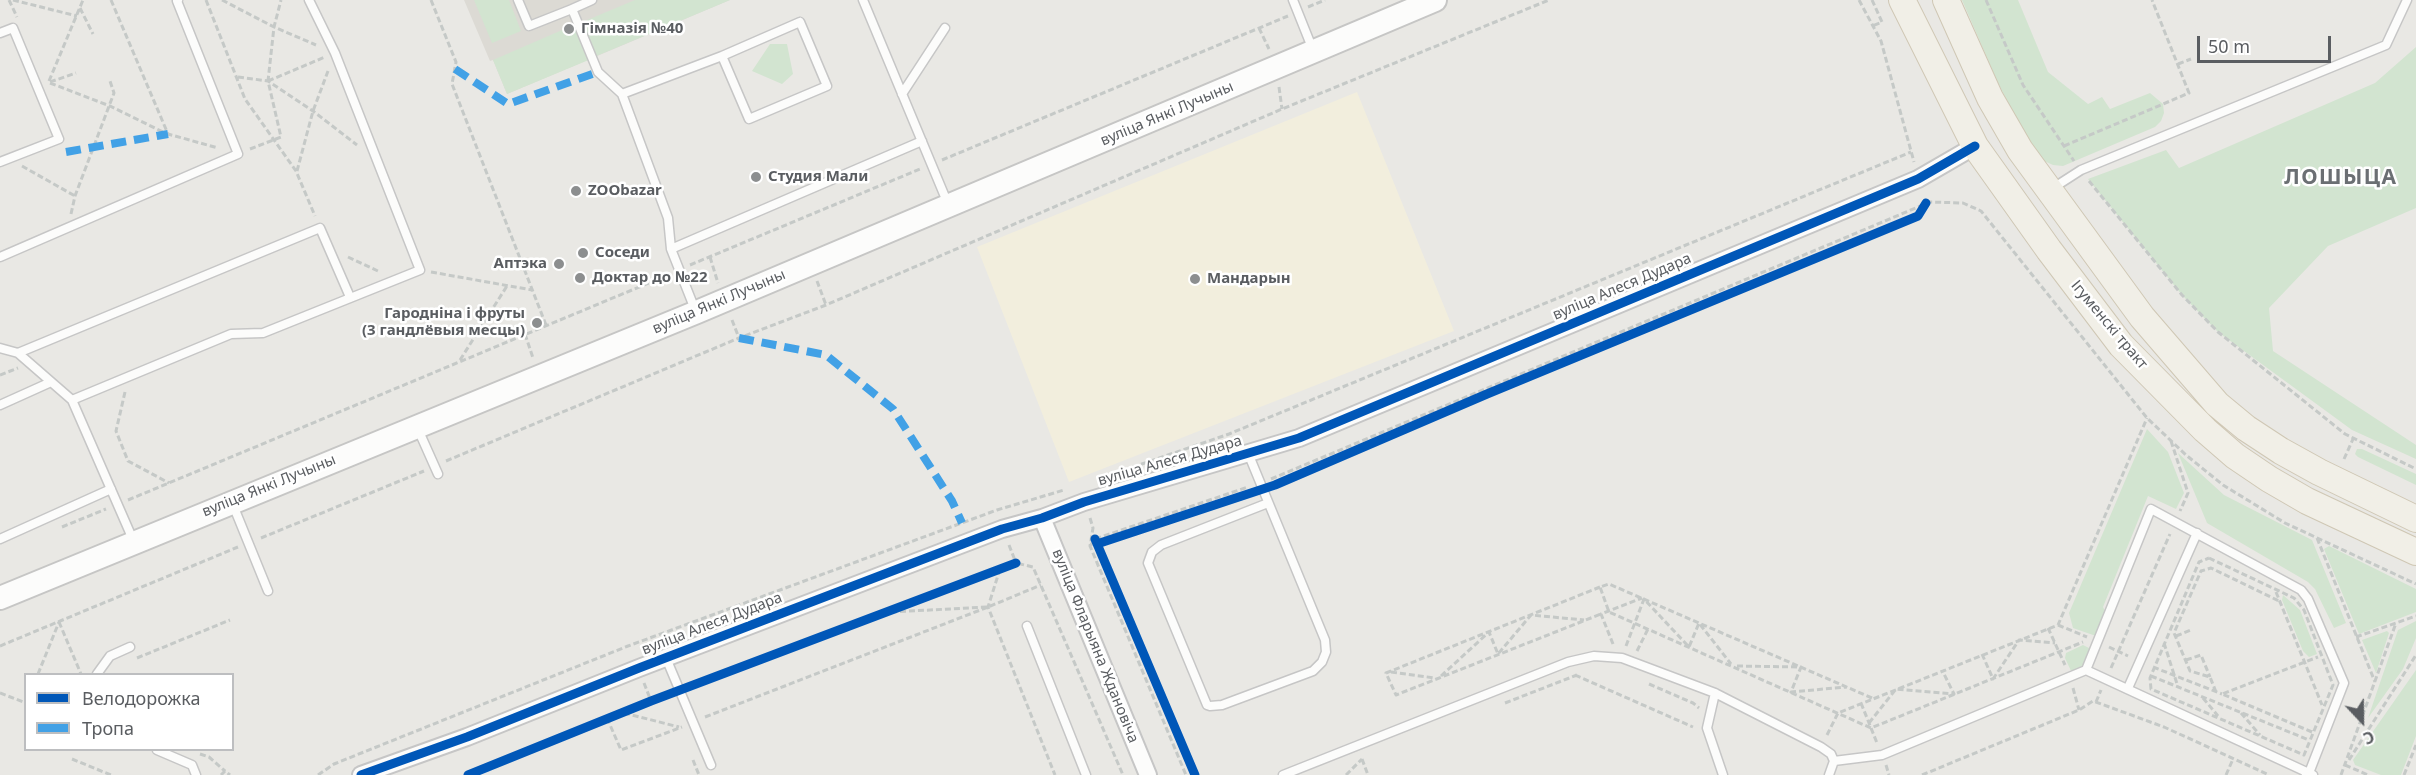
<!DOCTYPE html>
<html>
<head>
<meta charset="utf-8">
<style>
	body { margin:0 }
	#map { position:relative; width:2416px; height:775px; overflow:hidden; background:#e9e8e4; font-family:"Noto Sans",sans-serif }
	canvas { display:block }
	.legend { position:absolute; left:24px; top:673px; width:210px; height:78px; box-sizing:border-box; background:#fff; border:2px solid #bdbec0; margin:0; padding:8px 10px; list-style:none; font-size:18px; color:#5a5d61 }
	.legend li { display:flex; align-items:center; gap:12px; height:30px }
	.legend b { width:30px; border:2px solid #bdbec0 }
	.north { position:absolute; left:2332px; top:691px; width:60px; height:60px; -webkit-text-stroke:4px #fff; paint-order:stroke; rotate:158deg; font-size:16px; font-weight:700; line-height:24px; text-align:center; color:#5a5d61 }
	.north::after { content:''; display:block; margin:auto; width:21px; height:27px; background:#5a5d61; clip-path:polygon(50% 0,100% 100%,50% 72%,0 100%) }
	.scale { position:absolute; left:2197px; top:36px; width:134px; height:27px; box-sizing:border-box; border:3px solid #5a5d61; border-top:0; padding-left:8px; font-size:18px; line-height:21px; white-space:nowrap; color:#5a5d61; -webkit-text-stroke:4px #fff; paint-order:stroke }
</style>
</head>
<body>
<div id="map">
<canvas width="2416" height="775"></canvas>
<ul class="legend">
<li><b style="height:8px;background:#0057b8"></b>Велодорожка</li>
<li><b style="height:8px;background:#42a1e6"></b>Тропа</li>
</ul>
<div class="north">С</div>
<div class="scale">50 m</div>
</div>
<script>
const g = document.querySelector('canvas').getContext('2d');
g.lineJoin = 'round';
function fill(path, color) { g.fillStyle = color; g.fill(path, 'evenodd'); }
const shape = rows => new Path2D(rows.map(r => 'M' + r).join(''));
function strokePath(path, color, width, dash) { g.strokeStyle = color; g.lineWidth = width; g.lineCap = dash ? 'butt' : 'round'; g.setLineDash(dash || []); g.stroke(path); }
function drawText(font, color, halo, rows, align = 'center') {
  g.font = font + ' "Noto Sans",sans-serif'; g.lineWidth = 5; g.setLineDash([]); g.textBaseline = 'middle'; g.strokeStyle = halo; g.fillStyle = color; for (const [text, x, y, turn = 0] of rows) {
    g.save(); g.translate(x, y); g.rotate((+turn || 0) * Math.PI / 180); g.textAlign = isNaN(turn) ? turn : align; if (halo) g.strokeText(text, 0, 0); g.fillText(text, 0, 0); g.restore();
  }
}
fill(shape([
	[1357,92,1454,331,1069,482,977,247]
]), '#f2eedd');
fill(shape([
	[464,0,730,0,507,94,493,60,490,61]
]), '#dcdad4');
fill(shape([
	[474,0,509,0,521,31,492,43],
	[635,0,730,0,594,57,580,23],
	[1962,0,2018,0,2048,72,2088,104,2102,97,2110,109,2150,93,2163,104,2164,113,2161,121,2155,127,2063,166,2053,165,2042,160,2032,149,1997,81],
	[576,24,591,59,507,94,493,60],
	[770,44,787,44,793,74,782,84,752,71],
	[2416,47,2416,208,2328,246,2269,308,2273,351,2416,445,2416,459,2352,430,2218,332,2182,295,2088,179,2166,150,2179,168,2375,83],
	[2147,429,2168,452,2184,493,2176,509,2148,496,2103,607,2106,613,2096,636,2073,628,2069,613],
	[2357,449,2362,449,2416,474,2416,485,2358,457,2355,454],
	[2178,453,2224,495,2312,540,2346,623,2334,628,2315,589,2308,582,2207,523],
	[2329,546,2416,589,2416,612,2359,634,2324,549],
	[2283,595,2300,610,2317,654,2309,657,2303,651,2282,600],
	[2416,621,2416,638,2403,669,2368,718,2398,630],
	[2387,631,2389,633,2376,673,2362,640],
	[2083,645,2091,649,2086,663,2072,673,2065,658,2066,653],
	[2416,670,2416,736,2401,775,2381,775,2355,765,2353,760]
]), '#d2e4d0');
const service = shape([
	[518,0,529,26,572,9,598,72,622,94,668,218,671,249,696,312],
	[863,0,948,204],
	[1293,0,1313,50],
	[572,9,592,0],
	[800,22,827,86,749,119,722,56,800,22],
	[0,33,13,28,59,139,0,162],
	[622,94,722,56],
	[902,94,945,28],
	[2053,188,2081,170,2386,45,2407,0],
	[671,249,922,141],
	[0,257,238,154,177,1,178,0],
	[0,348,18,353,72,400,134,542],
	[18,353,320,228,350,297],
	[72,400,231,334,263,333,420,270,335,53,309,0],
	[0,405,51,382],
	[417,427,438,474],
	[1248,453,1325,640,1326,652,1322,662,1313,671,1222,705,1210,706,1207,705,1148,563,1152,552,1161,545,1268,503],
	[233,505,268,591],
	[0,539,111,489],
	[1027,626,1086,775],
	[666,658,711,765],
	[2086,670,2313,775],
	[97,674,110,656,130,647],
	[2128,688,2197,533],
	[1715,693,1707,728,1723,775],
	[157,750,192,765,196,775],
	[1834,761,1882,755,2086,670,2151,509,2301,590,2308,599,2344,683,2309,773,2306,775],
	[1283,775,1568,662,1594,656,1622,658,1715,693,1821,747,1831,754,1834,761],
	[1829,775,1834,761]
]);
const minor = shape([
	[1042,518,1148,775],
	[361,775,467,737,639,668,1002,529,1042,518,1084,502,1299,438,1918,179,1975,146]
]);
const secondary = shape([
	[0,598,697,312,1435,0]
]);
const primary = shape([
	[1902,0,1975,146,2049,250,2121,345,2205,430,2235,456,2269,479,2307,501,2416,552],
	[1946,0,1990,98,2020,150,2142,317,2217,404,2246,428,2281,451,2319,472,2416,519]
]);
strokePath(service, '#c6c6c6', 11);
strokePath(minor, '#c6c6c6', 20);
strokePath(secondary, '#c6c6c5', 26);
strokePath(primary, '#cfc7b4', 28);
strokePath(shape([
	[9,0,17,17],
	[13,0,77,16],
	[111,0,168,134,218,148],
	[206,0,245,99,296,171,315,216],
	[222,0,274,27,316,45],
	[431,0,456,62,452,84,546,325],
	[1859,0,1881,41,1914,162],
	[1872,0,1882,22,1872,26],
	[1986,0,2023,85,2074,161],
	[1308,7,1325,0],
	[80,8,93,34],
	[1259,28,1269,49],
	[2178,64,2191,59],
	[238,77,268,81,313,111,357,145],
	[49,81,83,0],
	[268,81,325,57],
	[50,82,76,73],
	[50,83,110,106,167,134],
	[1279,87,1282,109],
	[2064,146,2189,93,2152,0],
	[250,149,281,137,268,81,274,27,281,0],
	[942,160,1288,16],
	[22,166,75,196],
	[297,171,313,111,328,71],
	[2089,181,2182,295,2218,332,2345,434,2416,469],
	[71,214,75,196,114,93,110,81],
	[348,257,380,272],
	[710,257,718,283],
	[690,265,920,169],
	[431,272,532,290],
	[817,281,826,305],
	[732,320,739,338],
	[525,334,533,358],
	[460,360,507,286],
	[0,375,18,368],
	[125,392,116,431,128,461,169,483],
	[2171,441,2188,493,2180,511],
	[2344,459,2353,439],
	[446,461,739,338,826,305,1282,109,1549,0],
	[1107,476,1229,434,1911,152],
	[1271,479,1930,202,1963,203,1981,211,2147,418,2186,455,2223,485,2285,523,2416,584],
	[128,500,668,275],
	[1090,518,1093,528,1090,546,1186,775],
	[62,527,106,509],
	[261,538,424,471],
	[2317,538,2375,682],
	[1009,545,1016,563],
	[1090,546,1095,539,1248,487],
	[2209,558,2294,598,2304,610,2333,685,2304,755,2151,689,2150,678,2199,562,2209,558],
	[1000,569,988,607,1055,775],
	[1600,587,1386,673,1396,695,1601,614],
	[2276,592,2322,705],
	[891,612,988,607,1041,585],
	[59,622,81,674],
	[2058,625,2087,637],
	[2048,628,2065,665],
	[2176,636,2191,630],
	[2356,637,2416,616],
	[2164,643,2178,687],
	[1613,644,1601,614,1642,598],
	[0,646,238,547],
	[1626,646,1644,599,1689,647,1699,623,1731,664],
	[2109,647,2128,656],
	[1637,651,1648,629],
	[1982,654,1993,679,2019,640,2055,643],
	[137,658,230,620],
	[2186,660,2201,655,2210,677],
	[1737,666,1801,667,1791,692,1846,687],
	[2153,667,2222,694],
	[2111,668,2170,534],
	[1391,672,1435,678],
	[38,674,59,622],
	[1575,675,1693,727],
	[1441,676,1489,632,1498,654,1531,615,1584,620],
	[2151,676,2309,740],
	[644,683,651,701],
	[1649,684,1693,703,1699,708],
	[690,687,1016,563,1033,567,1123,775],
	[2073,688,2079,710],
	[2216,692,2210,677,2190,671,2174,633,2201,571,2211,568,2279,601],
	[0,693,26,703],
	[1872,698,1609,584,1600,587,1609,612,1871,728,2083,642],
	[2203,698,2218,716],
	[2096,702,2101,690],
	[1505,703,1577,675],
	[1861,703,1877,743],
	[624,713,679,727],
	[2241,713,2260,735],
	[705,717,988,607],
	[607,718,621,750,682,727],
	[1869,723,1896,689,1954,694,1942,670],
	[2312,732,2222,694,2318,657],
	[1827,735,1838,713,2058,625,2147,418],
	[200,754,209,757,225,771],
	[72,759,111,775],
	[1362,759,1368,775],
	[693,760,699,775],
	[2349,760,2416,655],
	[1886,765,1889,775],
	[2345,765,2368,775],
	[221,775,225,771,230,775],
	[318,775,334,764,628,646,997,510,1064,490],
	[468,775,669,694],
	[1346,775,1362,759],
	[1922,775,2079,710,2093,701,2164,727,2269,775],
	[2226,775,2233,759],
	[2341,775,2396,623],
	[2404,775,2416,745]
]), '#c5c9c7', 3, [6, 3]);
strokePath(service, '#fcfcfb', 8);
strokePath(minor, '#fcfcfb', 16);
strokePath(secondary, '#fcfcfb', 22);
strokePath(primary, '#f1efe7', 26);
strokePath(shape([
	[455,69,508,104,598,72],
	[66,152,168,134],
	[739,338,826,355,893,409,952,501,962,523]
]), '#42a1e6', 8, [15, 8]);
strokePath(shape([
	[1095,539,1195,775],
	[1097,544,1275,485,1487,394,1918,216,1926,203],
	[361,775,467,737,639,668,1002,529,1042,518,1084,502,1299,438,1918,179,1975,146],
	[468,775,651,701,1016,563]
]), '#0057b8', 9);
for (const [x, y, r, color] of [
	[569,29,6,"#8c8e8f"],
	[756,177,6,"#8c8e8f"],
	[576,191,6,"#8c8e8f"],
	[583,253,6,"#8c8e8f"],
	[559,264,6,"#8c8e8f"],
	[580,278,6,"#8c8e8f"],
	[1195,279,6,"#8c8e8f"],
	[537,323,6,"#8c8e8f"]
]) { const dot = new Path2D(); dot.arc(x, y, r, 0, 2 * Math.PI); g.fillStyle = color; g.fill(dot); strokePath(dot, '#fff', 2); }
drawText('bold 15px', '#5a5d61', '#fff', [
	["Гімназія №40",581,29],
	["Студия Мали",768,177],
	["ZOObazar",588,191],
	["Соседи",595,253],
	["Аптэка",547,264,"right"],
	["Доктар до №22",592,278],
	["Мандарын",1207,279],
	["Гародніна і фруты",525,314,"right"],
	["(3 гандлёвыя месцы)",525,331,"right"]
], 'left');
drawText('15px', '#5a5d61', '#fff', [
	["вуліца Янкі Лучыны",1167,114,-23],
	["вуліца Алеся Дудара",1622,287,-23],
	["вуліца Янкі Лучыны",719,302,-23],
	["Ігуменскі тракт",2109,325,50],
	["вуліца Алеся Дудара",1170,461,-16],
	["вуліца Янкі Лучыны",269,486,-22],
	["вуліца Алеся Дудара",712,624,-21],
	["вуліца Фларыяна Ждановіча",1095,646,68]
]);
g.letterSpacing = '1.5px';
drawText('bold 21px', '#6b6f73', '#fff', [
	["ЛОШЫЦА",2341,178]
]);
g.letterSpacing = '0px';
</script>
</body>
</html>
